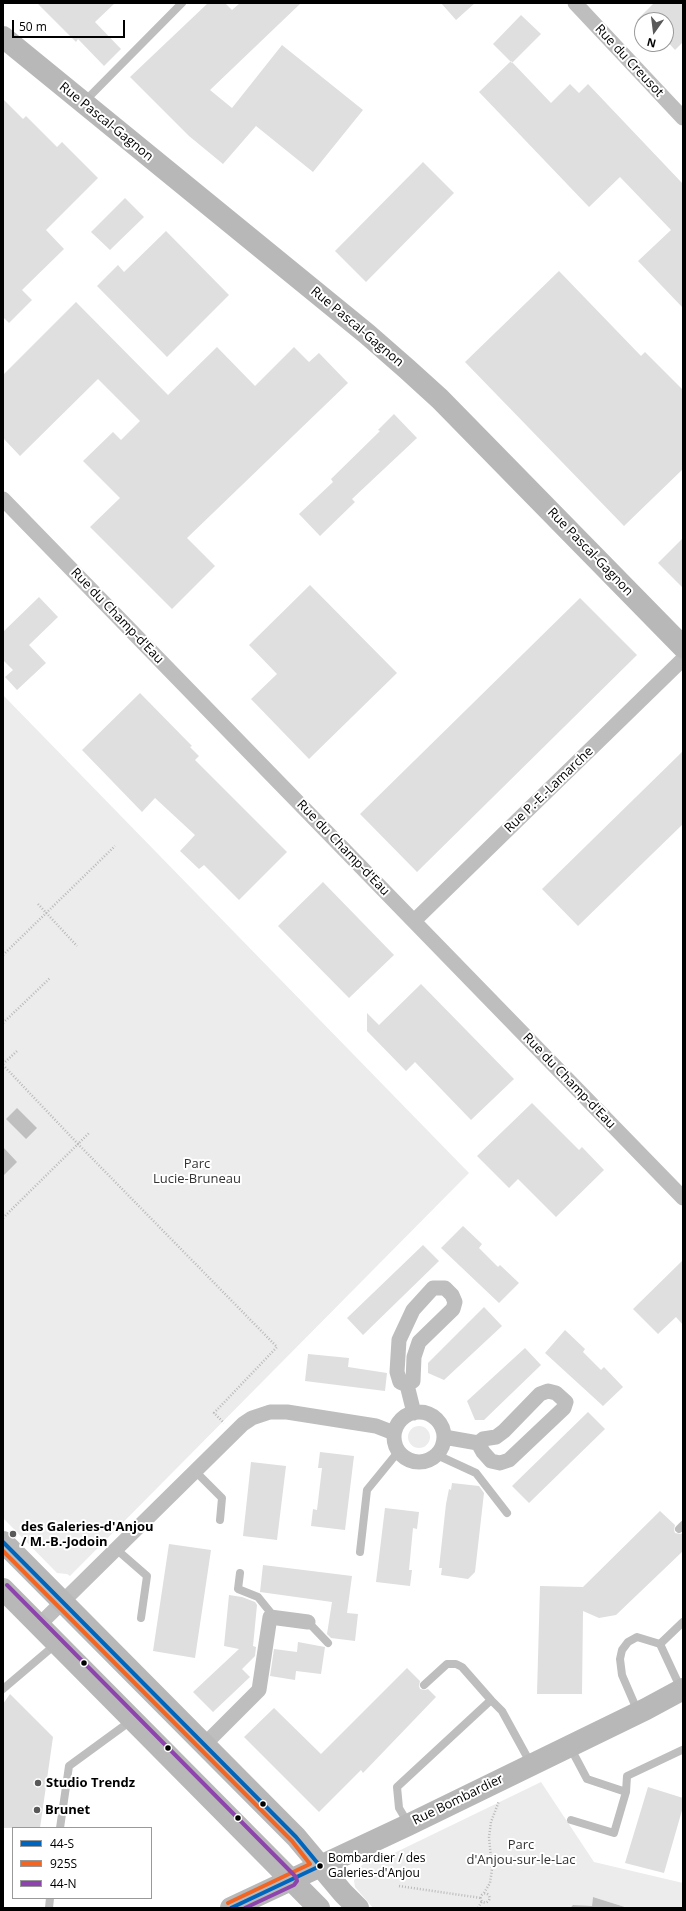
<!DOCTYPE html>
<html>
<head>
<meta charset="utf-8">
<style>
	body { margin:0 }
	#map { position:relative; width:686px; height:1911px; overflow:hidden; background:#fff; font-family:"Open Sans",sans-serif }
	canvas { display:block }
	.frame { position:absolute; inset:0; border:4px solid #000; pointer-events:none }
	.legend { position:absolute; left:12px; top:1827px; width:140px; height:72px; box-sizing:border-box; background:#fff; border:1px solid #999; margin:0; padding:5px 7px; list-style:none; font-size:12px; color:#000 }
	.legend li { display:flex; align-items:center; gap:8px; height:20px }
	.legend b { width:20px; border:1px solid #999 }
	.north { position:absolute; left:634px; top:12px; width:40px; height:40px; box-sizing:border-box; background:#fff; border:1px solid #999; border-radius:50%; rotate:194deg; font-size:11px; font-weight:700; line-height:16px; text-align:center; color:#000 }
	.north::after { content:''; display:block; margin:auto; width:14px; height:18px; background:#595959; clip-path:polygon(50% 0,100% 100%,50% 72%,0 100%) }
	.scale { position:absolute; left:12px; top:20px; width:113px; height:18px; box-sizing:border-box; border:2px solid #000; border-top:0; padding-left:5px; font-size:12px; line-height:14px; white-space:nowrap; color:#000; -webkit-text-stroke:3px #fff; paint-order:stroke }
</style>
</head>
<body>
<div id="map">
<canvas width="686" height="1911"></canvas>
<div class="frame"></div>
<ul class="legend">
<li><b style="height:5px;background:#0065bd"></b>44-S</li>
<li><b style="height:5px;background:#f26522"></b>925S</li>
<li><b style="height:5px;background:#8e44ad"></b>44-N</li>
</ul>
<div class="north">N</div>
<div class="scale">50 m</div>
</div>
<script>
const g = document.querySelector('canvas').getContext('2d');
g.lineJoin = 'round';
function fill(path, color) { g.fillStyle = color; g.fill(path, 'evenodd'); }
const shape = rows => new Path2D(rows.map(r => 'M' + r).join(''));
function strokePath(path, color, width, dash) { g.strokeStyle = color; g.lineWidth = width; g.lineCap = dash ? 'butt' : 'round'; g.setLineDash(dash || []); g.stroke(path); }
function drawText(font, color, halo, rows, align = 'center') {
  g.font = font + ' "Open Sans",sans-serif'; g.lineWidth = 4; g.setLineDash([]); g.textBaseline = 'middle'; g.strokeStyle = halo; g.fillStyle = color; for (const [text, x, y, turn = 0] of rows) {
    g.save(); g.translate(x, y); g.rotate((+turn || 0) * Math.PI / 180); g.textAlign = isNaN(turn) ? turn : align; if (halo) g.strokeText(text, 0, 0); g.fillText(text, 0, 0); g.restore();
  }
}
fill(shape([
	[3,695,469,1173,70,1576,67,1574,57,1573,3,1518],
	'408 1437a11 11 0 1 1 22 0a11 11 0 1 1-22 0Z',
	[541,1782,594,1862,683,1883,683,1908,628,1908,593,1897,592,1907,573,1905,570,1908,373,1908,355,1887,354,1881,357,1871,362,1865,384,1854,386,1857]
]), '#ececec');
fill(shape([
	[17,1108,37,1128,26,1139,6,1119],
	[3,1147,17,1162,3,1176],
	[593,1897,628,1908,570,1908,573,1905,592,1906]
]), '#bfbfbf');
fill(shape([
	[37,3,115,3,95,22,121,49,104,66,78,39,76,42],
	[208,3,225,3,232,10,240,3,301,3,210,90,232,108,282,45,363,110,313,172,256,126,223,164,189,136,130,77],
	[441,3,475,3,456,20],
	[654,3,683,3,683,42,675,50,666,40,666,20,637,20],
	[521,15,541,34,512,63,493,44],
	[511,61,551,103,570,84,579,93,588,84,683,184,683,308,638,261,671,230,620,177,589,207,479,92],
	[3,99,23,119,26,116,57,147,62,142,98,178,46,230,64,249,22,290,32,300,9,323,3,317],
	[423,162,454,193,366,282,335,251],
	[125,198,144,217,110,250,91,232],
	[166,231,229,295,167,357,97,286,118,265,124,272],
	[559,271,641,356,645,352,683,390,683,469,624,526,465,362],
	[76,302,168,395,217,347,255,386,294,347,309,362,319,353,348,383,187,538,215,566,172,609,90,527,120,498,83,461,113,432,121,440,140,421,98,379,20,456,3,438,3,375],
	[394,414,417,438,352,499,355,502,320,536,299,514,333,482,331,479,380,431,378,430],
	[683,538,683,588,658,563],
	[310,585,397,673,309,759,251,699,277,674,249,645],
	[39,597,58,617,29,645,46,663,17,690,5,677,13,670,3,660,3,632],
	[580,598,637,655,417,872,360,814],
	[140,693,192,746,190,747,199,756,195,760,287,852,239,900,204,865,199,869,180,851,195,835,155,798,142,812,82,750],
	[683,751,683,824,578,926,542,889],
	[323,882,394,955,349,998,278,926],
	[421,984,514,1079,471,1120,415,1062,406,1071,367,1031,367,1013,379,1025],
	[532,1103,579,1150,582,1147,604,1170,556,1217,518,1179,509,1188,477,1156],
	[463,1226,482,1244,479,1248,498,1267,500,1265,519,1283,499,1303,441,1248],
	[423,1245,439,1261,363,1335,347,1318],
	[683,1260,683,1325,676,1317,658,1334,633,1309],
	[484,1307,502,1326,444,1380,428,1373,428,1363],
	[565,1330,585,1349,583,1352,601,1370,604,1367,623,1387,603,1406,545,1353],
	[525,1348,541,1365,484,1420,475,1420,467,1401],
	[308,1354,349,1358,348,1367,387,1373,385,1391,305,1381],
	[588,1412,605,1429,529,1503,512,1486],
	[320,1452,354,1456,345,1530,311,1526,313,1509,317,1510,322,1468,318,1468],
	[251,1462,286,1466,277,1540,243,1536],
	[452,1483,479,1486,484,1493,475,1572,468,1579,441,1575,442,1568,439,1568,446,1504,449,1489,451,1490],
	[385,1508,419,1512,417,1529,413,1528,409,1570,412,1570,410,1586,376,1582],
	[660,1511,675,1525,674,1530,675,1533,680,1534,683,1533,683,1551,616,1615,599,1618,583,1611,582,1694,537,1694,540,1586,583,1587],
	[169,1544,211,1550,195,1658,153,1651],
	[263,1565,352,1576,347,1613,358,1614,355,1641,331,1638,327,1634,332,1602,260,1592],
	[229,1595,242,1597,255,1602,257,1605,253,1646,256,1647,255,1656,242,1669,250,1677,213,1712,193,1692,239,1649,224,1646],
	[298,1642,325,1647,321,1674,296,1671,295,1680,270,1676,274,1649,297,1652],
	[407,1668,420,1681,419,1686,420,1689,425,1690,428,1689,436,1697,363,1773,361,1770,319,1812,244,1737,274,1708,321,1754],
	[10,1694,53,1737,40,1828,3,1828,3,1704],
	[648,1787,683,1798,683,1807,664,1873,625,1863]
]), '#dfdfdf');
strokePath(shape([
	[38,904,77,946],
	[3,955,115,846],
	[3,1023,50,978],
	[3,1064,17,1051],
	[3,1065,78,1144,90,1132],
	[3,1218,78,1144,277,1347,214,1413,224,1423],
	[399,1886,481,1898],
	[484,1893,490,1883,492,1869,489,1837,491,1822,499,1801],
	'480.5 1898a4.5 4.5 0 1 1 9 0a4.5 4.5 0 1 1-9 0Z',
	[478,1908,482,1901]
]), '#b9b9b9', 2.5, [1, 2]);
strokePath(shape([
	[84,102,182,3],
	[437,1455,476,1473,507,1513],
	[195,1471,222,1498,220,1520],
	[679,1529,683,1525],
	[116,1549,147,1576,141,1618],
	[360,1552,367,1490,398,1452],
	[240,1573,238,1589,258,1597,275,1618],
	[308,1622,328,1643],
	[424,1685,447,1664,456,1664,462,1667,491,1700],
	[3,1689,56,1644],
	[681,1689,660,1644,683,1622],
	[638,1712,622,1675,620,1659,622,1650,628,1642,637,1637,660,1644],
	[570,1747,587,1779,626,1792,614,1833,571,1820],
	[626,1792,627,1776,682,1750],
	[408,1823,399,1808,397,1787,491,1700,502,1711,531,1764],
	[60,1828,69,1766,132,1720],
	[49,1908,50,1898]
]), '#bebebe', 8);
strokePath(shape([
	[575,3,683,118],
	[3,499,683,1198],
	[414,921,683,659],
	[433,1288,445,1288,452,1295,455,1302,453,1309,419,1342,414,1357,413,1381,407,1385,400,1382,397,1372,399,1340,413,1310,433,1288],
	[407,1385,414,1413],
	'394 1437a25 25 0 1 1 50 0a25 25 0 1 1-50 0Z',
	[444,1437,478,1443,483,1439,496,1437,504,1431,540,1394,548,1391,556,1393,566,1402,564,1408,509,1460,500,1463,491,1461,483,1452,478,1443],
	[38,1626,243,1424,252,1418,270,1412,287,1412,376,1426,394,1433],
	[204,1745,259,1690,270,1617,308,1622]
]), '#bebebe', 15);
strokePath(shape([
	[3,37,367,334,407,369,440,399,683,647],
	[3,1542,296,1837,343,1893,358,1908],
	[3,1589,319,1908],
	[231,1908,408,1825,646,1709,683,1689]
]), '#b8b8b8', 22);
strokePath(shape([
	[3,1542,296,1837,320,1866,231,1908]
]), '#0065bd', 4);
strokePath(shape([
	[3,1551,292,1841,310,1864,228,1903]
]), '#f26522', 4);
strokePath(shape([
	[7,1585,296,1877,297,1881,294,1885,245,1908]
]), '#8e44ad', 4);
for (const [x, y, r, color] of [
	[13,1534,4,"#595959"],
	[84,1663,3.5,"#000"],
	[168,1748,3.5,"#000"],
	[38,1783,4,"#595959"],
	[263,1804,3.5,"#000"],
	[37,1810,4,"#595959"],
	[238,1818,3.5,"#000"],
	[320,1866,3.5,"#000"]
]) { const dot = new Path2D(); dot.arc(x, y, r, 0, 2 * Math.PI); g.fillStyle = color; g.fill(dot); strokePath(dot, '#fff', 1.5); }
drawText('12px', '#000', '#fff', [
	["Bombardier / des",328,1859],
	["Galeries-d'Anjou",328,1874]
], 'left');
drawText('13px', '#000', '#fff', [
	["Rue du Creusot",629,61,47],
	["Rue Pascal-Gagnon",106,122,39],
	["Rue Pascal-Gagnon",357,327,40],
	["Rue Pascal-Gagnon",590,552,46],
	["Rue du Champ-d'Eau",117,616,46],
	["Rue P.-E.-Lamarche",549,790,-44],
	["Rue du Champ-d'Eau",343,848,46],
	["Rue du Champ-d'Eau",569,1081,46],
	["Rue Bombardier",458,1800,-26]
]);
drawText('13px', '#333', '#fff', [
	["Parc",197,1164],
	["Lucie-Bruneau",197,1179],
	["Parc",521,1845],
	["d'Anjou-sur-le-Lac",521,1860]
]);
drawText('bold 13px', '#000', '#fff', [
	["des Galeries-d'Anjou",21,1527],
	["/ M.-B.-Jodoin",21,1542],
	["Studio Trendz",46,1783],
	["Brunet",45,1810]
], 'left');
</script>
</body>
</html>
